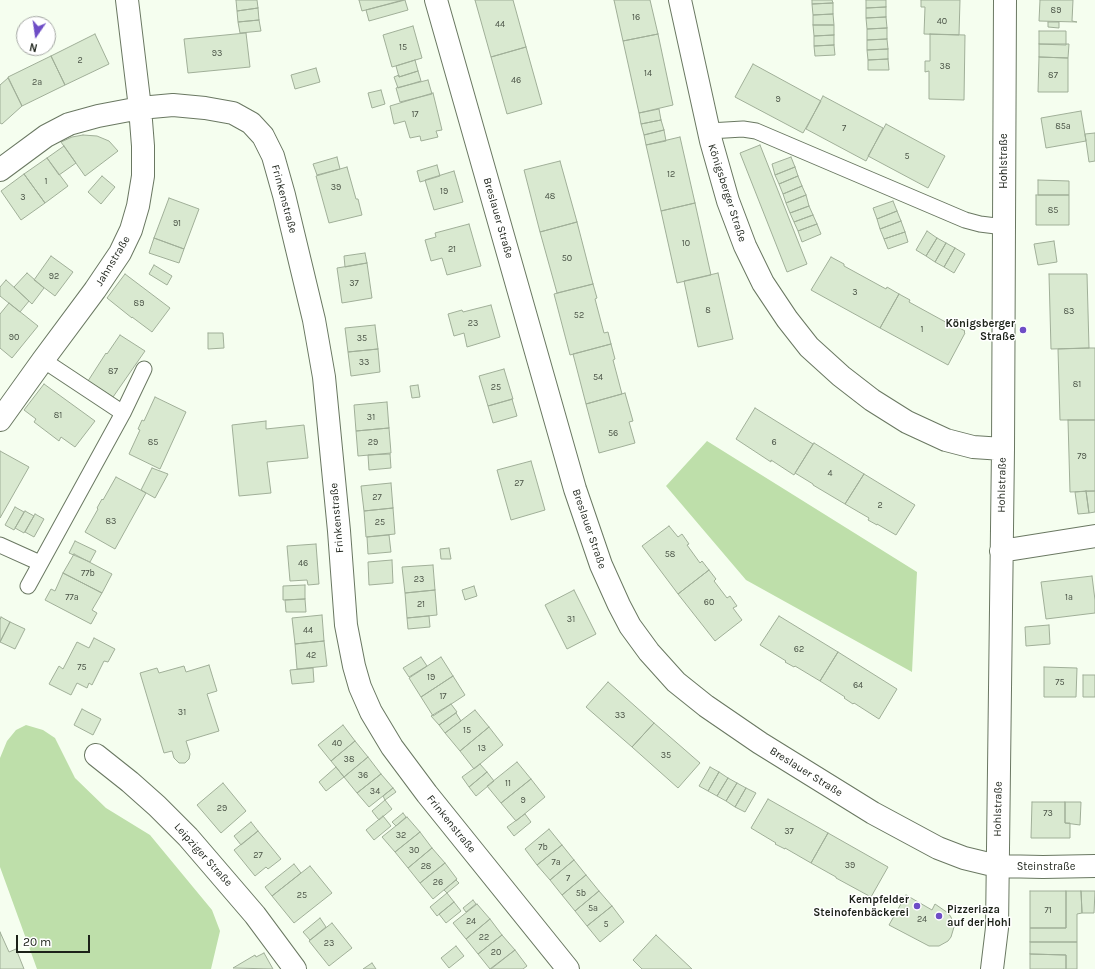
<!DOCTYPE html>
<html>
<head>
<meta charset="utf-8">
<style>
	body { margin:0 }
	#map { position:relative; width:1095px; height:969px; overflow:hidden; background:#f5feef; font-family:Karla,sans-serif }
	canvas { display:block }
	.north { position:absolute; left:16px; top:16px; width:40px; height:40px; box-sizing:border-box; background:#fff; border:1px solid #a4a7a3; border-radius:50%; rotate:193deg; font-size:11px; font-weight:700; line-height:16px; text-align:center; color:#1c2219 }
	.north::after { content:''; display:block; margin:auto; width:14px; height:18px; background:#6e4dc6; clip-path:polygon(50% 0,100% 100%,50% 72%,0 100%) }
	.scale { position:absolute; left:16px; top:935px; width:74px; height:18px; box-sizing:border-box; border:2px solid #1c2219; border-top:0; padding-left:5px; font-size:12px; line-height:14px; white-space:nowrap; color:#1c2219; -webkit-text-stroke:3px #fff; paint-order:stroke }
</style>
</head>
<body>
<div id="map">
<canvas width="1095" height="969"></canvas>
<div class="north">N</div>
<div class="scale">20 m</div>
</div>
<script>
const g = document.querySelector('canvas').getContext('2d');
g.lineJoin = 'round';
function fill(path, color) { g.fillStyle = color; g.fill(path, 'evenodd'); }
const shape = rows => new Path2D(rows.map(r => 'M' + r).join(''));
function strokePath(path, color, width, dash) { g.strokeStyle = color; g.lineWidth = width; g.lineCap = dash ? 'butt' : 'round'; g.setLineDash(dash || []); g.stroke(path); }
function drawText(font, color, halo, rows, align = 'center') {
  g.font = font + ' Karla,sans-serif'; g.lineWidth = 3; g.setLineDash([]); g.textBaseline = 'middle'; g.strokeStyle = halo; g.fillStyle = color; for (const [text, x, y, turn = 0] of rows) {
    g.save(); g.translate(x, y); g.rotate((+turn || 0) * Math.PI / 180); g.textAlign = isNaN(turn) ? turn : align; if (halo) g.strokeText(text, 0, 0); g.fillText(text, 0, 0); g.restore();
  }
}
fill(shape([
	[707,441,917,572,912,672,746,580,666,486],
	[26,725,43,730,55,738,75,778,106,808,150,835,212,910,220,931,211,969,37,969,0,867,0,758,7,741,16,730]
]), '#bedfaa');
const building = shape([
	[236,0,257,0,258,8,237,11,236,0],
	[359,0,403,0,362,11,359,0],
	[405,0,408,10,369,21,366,10,405,0],
	[475,0,513,0,526,47,491,57,475,0],
	[614,0,650,0,658,34,623,41,614,0],
	[812,0,832,0,833,3,812,4,812,0],
	[866,0,886,0,886,7,866,8,866,0],
	[921,0,960,0,959,35,924,34,925,7,921,7,921,0],
	[1040,0,1073,0,1072,21,1077,22,1039,21,1040,0],
	[833,3,833,14,813,15,812,4,833,3],
	[886,7,886,17,866,18,866,8,886,7],
	[258,8,259,20,238,22,237,11,258,8],
	[833,14,834,25,813,25,813,15,833,14],
	[886,17,887,28,867,29,866,18,886,17],
	[259,20,261,31,240,33,238,22,259,20],
	[1048,22,1059,22,1059,28,1048,27,1048,22],
	[813,25,834,25,834,35,814,36,813,25],
	[413,26,422,58,392,67,383,35,413,26],
	[887,28,887,39,867,40,867,29,887,28],
	[1039,31,1066,31,1066,45,1039,44,1039,31],
	[246,33,250,67,188,73,184,39,246,33],
	[95,34,109,64,65,85,51,56,95,34],
	[658,34,673,105,639,113,623,41,658,34],
	[930,34,965,35,964,100,929,99,929,71,925,72,925,61,930,61,930,34],
	[834,35,834,45,814,46,814,36,834,35],
	[887,39,888,49,867,50,867,40,887,39],
	[1039,44,1069,44,1068,58,1039,57,1039,44],
	[834,45,835,55,815,56,814,46,834,45],
	[526,47,542,104,507,114,491,57,526,47],
	[888,49,888,59,868,60,867,50,888,49],
	[51,56,65,85,22,106,8,77,51,56],
	[1039,57,1068,58,1068,92,1038,92,1039,57],
	[888,59,889,70,868,70,868,60,888,59],
	[415,60,418,71,399,77,396,66,415,60],
	[753,64,821,101,803,133,735,97,753,64],
	[316,68,320,82,295,89,291,75,316,68],
	[418,71,421,81,398,88,394,77,399,75,399,77,418,71],
	[8,78,22,106,2,124,0,123,0,85,8,78],
	[428,80,432,94,400,102,396,88,428,80],
	[381,90,385,104,372,108,368,93,381,90],
	[433,93,442,130,436,131,438,137,421,141,420,136,410,138,405,121,394,124,390,106,433,93],
	[823,96,883,128,866,161,806,129,823,96],
	[659,109,661,120,641,124,639,113,659,109],
	[1081,111,1086,141,1046,148,1041,118,1081,111],
	[661,120,664,130,644,135,641,124,661,120],
	[886,124,945,156,928,188,868,156,886,124],
	[664,130,666,141,646,145,644,135,664,130],
	[1095,133,1095,161,1089,162,1085,134,1095,133],
	[83,135,97,136,109,141,118,151,85,176,61,142,72,137,83,135],
	[680,137,695,203,661,211,646,145,680,137],
	[760,145,807,264,787,272,740,153,760,145],
	[64,146,76,163,59,175,47,158,64,146],
	[337,157,340,169,317,175,313,164,337,157],
	[791,157,795,167,775,175,772,164,791,157],
	[47,158,68,186,45,203,24,174,47,158],
	[560,161,577,222,540,232,524,170,560,161],
	[437,165,440,176,420,182,417,171,437,165],
	[347,167,356,199,358,199,362,215,329,223,316,176,347,167],
	[795,167,798,176,779,184,775,175,795,167],
	[454,171,463,202,434,210,425,180,454,171],
	[24,174,45,203,21,220,1,191,24,174],
	[102,176,115,187,101,204,88,192,102,176],
	[798,176,802,186,783,194,779,184,798,176],
	[1038,180,1069,181,1069,195,1038,195,1038,180],
	[802,186,806,195,786,203,783,194,802,186],
	[806,195,809,206,790,213,786,203,806,195],
	[1036,195,1069,195,1069,225,1036,225,1036,195],
	[169,198,199,209,184,249,154,238,169,198],
	[893,201,897,211,877,219,873,208,893,201],
	[695,203,711,275,677,283,661,211,695,203],
	[809,206,813,215,794,222,790,213,809,206],
	[897,211,901,221,880,229,877,219,897,211],
	[813,215,817,224,798,231,794,222,813,215],
	[901,221,905,232,884,239,880,229,901,221],
	[577,222,593,284,557,293,540,232,577,222],
	[469,224,481,266,447,275,442,258,431,261,425,240,436,237,435,233,469,224],
	[817,224,821,234,802,242,798,231,817,224],
	[927,231,937,238,926,256,916,250,927,231],
	[905,232,908,242,888,249,884,239,905,232],
	[154,238,184,249,179,263,149,253,154,238],
	[937,238,946,243,935,262,926,256,937,238],
	[1054,241,1057,262,1038,265,1034,244,1054,241],
	[946,243,955,248,944,267,935,262,946,243],
	[955,248,965,254,954,273,944,267,955,248],
	[365,253,367,263,345,267,344,256,365,253],
	[51,256,73,272,55,296,34,280,51,256],
	[831,257,844,264,844,266,886,289,887,287,899,294,880,328,811,290,831,257],
	[367,263,372,298,342,303,337,268,367,263],
	[154,265,172,276,167,285,149,274,154,265],
	[27,273,44,288,32,304,14,287,27,273],
	[718,273,733,339,698,347,684,281,718,273],
	[125,274,170,308,152,332,132,317,132,318,107,298,125,274],
	[1049,274,1087,274,1089,348,1051,349,1049,274],
	[6,280,29,301,20,312,0,296,0,287,6,280],
	[593,284,597,298,595,299,604,333,608,332,611,344,570,355,554,294,593,284],
	[899,294,910,300,909,302,951,325,952,324,965,331,964,332,965,333,948,365,880,328,899,294],
	[9,303,38,326,12,358,0,348,0,314,9,303],
	[491,305,500,337,467,347,464,333,454,336,448,314,462,310,463,312,491,305],
	[375,325,378,349,348,352,345,328,375,325],
	[208,333,223,333,224,348,208,349,208,333],
	[120,335,145,351,113,397,88,381,106,353,107,354,120,335],
	[611,344,615,359,613,360,622,394,586,404,573,354,611,344],
	[1089,348,1095,348,1095,420,1060,420,1058,349,1089,348],
	[378,349,380,372,351,376,348,352,378,349],
	[504,369,513,399,488,406,479,376,504,369],
	[44,384,95,421,75,447,61,437,59,441,34,422,36,419,24,410,44,384],
	[418,385,420,397,412,398,410,386,418,385],
	[625,393,633,421,629,422,635,443,599,453,586,404,625,393],
	[155,397,186,412,160,469,129,454,140,430,138,429,142,420,144,421,155,397],
	[512,399,517,416,493,423,488,406,512,399],
	[387,402,389,428,356,431,354,405,387,402],
	[755,408,813,444,794,475,771,460,771,462,736,439,755,408],
	[1068,420,1095,420,1095,491,1070,492,1068,420],
	[266,421,266,429,304,425,308,458,267,462,271,493,239,496,232,425,266,421],
	[389,428,391,453,358,456,356,431,389,428],
	[814,443,864,474,845,504,813,485,813,484,795,473,814,443],
	[0,451,29,467,0,518,0,451],
	[390,454,391,468,369,470,368,455,390,454],
	[531,461,545,510,511,520,497,470,531,461],
	[152,468,168,474,155,498,141,490,152,468],
	[864,474,915,505,896,535,877,524,877,525,868,520,869,518,845,504,864,474],
	[116,477,146,493,115,549,85,532,98,509,97,508,102,499,103,500,116,477],
	[391,483,393,508,364,511,361,486,391,483],
	[1086,491,1089,513,1078,514,1075,492,1086,491],
	[1086,491,1095,491,1095,512,1089,513,1086,491],
	[15,507,24,512,14,530,5,525,15,507],
	[393,508,395,534,366,537,364,511,393,508],
	[25,511,34,516,24,533,15,528,25,511],
	[35,514,44,519,34,537,25,532,35,514],
	[669,526,678,537,682,534,689,544,687,545,700,563,702,561,709,570,678,594,642,546,669,526],
	[389,535,391,552,368,554,367,537,389,535],
	[75,541,96,551,90,562,69,553,75,541],
	[316,544,319,584,308,585,307,580,290,581,287,546,316,544],
	[449,548,451,559,441,559,440,549,449,548],
	[74,554,112,574,102,593,63,573,74,554],
	[392,560,393,583,369,585,368,562,392,560],
	[433,565,435,590,405,593,402,567,433,565],
	[709,570,716,579,714,581,727,598,730,596,737,606,733,608,742,620,715,641,678,594,709,570],
	[63,573,102,593,92,610,97,613,91,624,45,600,51,589,55,591,63,573],
	[1092,576,1095,600,1095,613,1046,619,1041,582,1092,576],
	[305,585,305,599,283,600,283,586,305,585],
	[474,586,477,596,465,600,462,590,474,586],
	[435,590,437,615,407,618,405,593,435,590],
	[574,590,596,634,567,649,545,605,574,590],
	[305,599,306,612,286,612,285,600,305,599],
	[322,615,324,641,295,644,292,618,322,615],
	[429,616,430,627,408,629,407,618,429,616],
	[779,616,838,652,820,681,795,666,794,667,785,662,786,661,760,645,779,616],
	[1,617,10,622,0,642,0,620,1,617],
	[10,622,25,629,15,649,0,642,10,622],
	[1049,625,1050,644,1026,646,1025,627,1049,625],
	[94,638,115,649,108,662,104,661,92,685,89,683,87,688,77,683,71,695,49,684,59,666,63,669,77,642,89,648,94,638],
	[324,641,327,666,297,669,295,644,324,641],
	[838,652,897,689,879,719,854,703,853,704,844,698,845,697,820,681,838,652],
	[421,657,427,666,409,677,403,668,421,657],
	[441,657,453,676,421,697,409,678,441,657],
	[209,665,217,691,207,694,219,731,186,741,190,754,189,759,185,763,179,763,174,758,172,751,164,753,140,673,157,668,159,673,184,666,186,672,209,665],
	[1044,667,1077,668,1076,697,1044,697,1044,667],
	[313,668,314,682,292,684,290,670,313,668],
	[1083,675,1095,675,1095,697,1083,697,1083,675],
	[453,676,465,695,433,716,421,697,453,676],
	[608,682,654,723,632,747,586,707,608,682],
	[451,704,457,712,439,725,431,716,451,704],
	[82,709,101,719,93,735,74,725,82,709],
	[475,710,489,727,460,751,445,733,475,710],
	[456,713,461,721,445,733,439,725,456,713],
	[654,723,700,763,678,788,632,747,654,723],
	[343,725,355,741,331,761,318,745,343,725],
	[489,727,503,745,474,769,460,751,489,727],
	[355,741,368,757,344,777,331,761,355,741],
	[368,757,381,774,357,793,344,777,368,757],
	[517,762,531,779,501,803,487,786,517,762],
	[480,764,487,772,469,787,462,777,480,764],
	[336,767,344,777,326,791,319,782,336,767],
	[710,767,719,772,708,791,699,786,710,767],
	[487,772,494,781,476,796,469,787,487,772],
	[719,772,728,778,717,796,708,791,719,772],
	[381,774,393,788,369,807,357,793,381,774],
	[728,778,737,783,726,801,717,796,728,778],
	[531,779,545,797,516,821,501,803,531,779],
	[223,783,246,811,221,833,197,805,223,783],
	[737,783,746,788,735,807,726,801,737,783],
	[393,788,396,792,385,800,383,796,393,788],
	[746,788,756,793,745,812,735,807,746,788],
	[768,799,828,833,811,863,785,848,785,849,775,844,776,843,751,828,768,799],
	[385,800,392,809,379,820,372,811,385,800],
	[1032,802,1065,802,1065,823,1070,823,1070,838,1031,838,1032,802],
	[1065,802,1081,802,1080,825,1065,823,1065,802],
	[403,813,406,817,396,826,392,822,403,813],
	[525,814,531,822,514,836,507,827,525,814],
	[383,816,391,826,374,840,366,830,383,816],
	[407,817,420,832,395,852,382,837,407,817],
	[251,822,258,831,241,845,234,836,251,822],
	[549,829,562,845,537,865,525,849,549,829],
	[258,831,281,859,268,869,266,867,255,876,234,850,258,831],
	[420,832,432,848,408,868,395,852,420,832],
	[828,833,888,867,871,897,836,878,836,877,811,863,828,833],
	[562,845,574,860,550,880,537,865,562,845],
	[432,848,445,863,420,883,408,868,432,848],
	[574,860,586,875,562,895,550,880,574,860],
	[445,863,457,879,433,899,420,883,445,863],
	[294,864,301,873,272,896,265,887,294,864],
	[310,866,332,893,294,923,272,896,310,866],
	[586,875,599,891,575,911,562,895,586,875],
	[456,880,459,883,447,893,444,890,456,880],
	[599,891,612,906,587,926,575,911,599,891],
	[1030,891,1066,891,1066,928,1030,928,1030,891],
	[1066,891,1081,891,1082,913,1077,914,1077,942,1030,942,1030,928,1066,928,1066,891],
	[1081,891,1095,891,1094,913,1082,913,1081,891],
	[447,893,454,902,437,916,430,907,447,893],
	[906,895,932,910,935,904,948,913,951,917,954,927,951,937,948,941,939,946,929,946,889,925,906,895],
	[473,900,476,904,466,912,463,908,473,900],
	[454,902,461,911,446,923,439,914,454,902],
	[477,904,490,919,466,939,453,923,477,904],
	[612,906,624,922,600,942,587,926,612,906],
	[320,918,326,927,310,940,303,932,320,918],
	[490,919,502,935,478,954,466,939,490,919],
	[332,923,352,948,329,966,309,941,332,923],
	[0,932,9,952,16,949,24,969,0,969,0,932],
	[502,935,515,950,490,969,478,954,502,935],
	[656,935,692,969,642,969,633,960,656,935],
	[1030,942,1077,942,1077,969,1066,969,1066,955,1030,954,1030,942],
	[456,946,464,956,449,968,441,958,456,946],
	[515,950,527,966,523,969,491,969,515,950],
	[264,953,273,969,233,968,255,955,256,957,264,953],
	[1030,954,1066,955,1066,969,1030,969,1030,954],
	[372,963,376,969,363,969,372,963]
]);
fill(building, '#d9e9d0');
strokePath(building, '#a0af98', 1);
const lane = shape([
	[709,131,743,129,756,131,965,220,980,224,1004,227],
	[43,360,123,413],
	[0,545,40,563],
	[28,586,123,413,144,369]
]);
const street = shape([
	[436,0,575,489,601,565,619,605,630,626,649,652,676,682,706,706,760,743,873,813,938,848,964,858,997,866,1043,867,1095,866],
	[680,0,711,141,728,201,745,246,763,283,787,319,809,347,841,376,872,400,907,422,946,440,973,447,1003,449],
	[0,170,46,136,69,124,98,116,140,108,173,105,205,108,233,113,251,123,263,136,273,156,284,195,314,320,324,377,339,531,346,625,354,666,360,687,371,712,392,747,427,794,568,969],
	[0,420,43,360,95,290,120,253,131,230,138,206,143,176,143,146,140,108,127,0],
	[1001,551,1095,536],
	[96,755,130,782,157,806,188,837,255,915,295,969],
	[992,969,997,928,1003,449,1005,0]
]);
strokePath(lane, '#6a7862', 17);
strokePath(street, '#6a7862', 24);
strokePath(lane, '#fff', 15);
strokePath(street, '#fff', 22);
for (const [x, y, r, color] of [
	[1023,330,4,"#6e4dc6"],
	[917,906,4,"#6e4dc6"],
	[939,916,4,"#6e4dc6"]
]) { const dot = new Path2D(); dot.arc(x, y, r, 0, 2 * Math.PI); g.fillStyle = color; g.fill(dot); strokePath(dot, '#fff', 1.5); }
drawText('9px', '#4b5447', null, [
	["89",1056,10],
	["16",636,17],
	["40",942,21],
	["44",500,24],
	["15",403,47],
	["93",217,53],
	["2",80,60],
	["38",945,66],
	["14",648,73],
	["87",1053,75],
	["46",516,80],
	["2a",37,82],
	["9",778,99],
	["17",415,114],
	["85a",1063,126],
	["7",844,128],
	["5",907,156],
	["12",671,174],
	["1",46,181],
	["39",336,187],
	["19",444,191],
	["48",550,196],
	["3",23,197],
	["85",1053,210],
	["91",177,223],
	["10",686,243],
	["21",452,249],
	["50",567,258],
	["92",54,276],
	["37",354,283],
	["3",855,292],
	["89",139,303],
	["8",708,310],
	["83",1069,311],
	["52",579,315],
	["23",473,323],
	["1",922,329],
	["90",14,337],
	["35",362,338],
	["33",364,362],
	["87",113,371],
	["54",598,377],
	["81",1077,384],
	["25",496,387],
	["81",58,415],
	["31",371,417],
	["56",613,433],
	["85",153,442],
	["29",373,442],
	["6",774,442],
	["79",1082,456],
	["4",830,473],
	["27",519,483],
	["27",377,497],
	["2",880,505],
	["83",111,521],
	["25",380,522],
	["58",670,554],
	["46",303,563],
	["77b",88,573],
	["23",419,579],
	["77a",72,597],
	["1a",1069,597],
	["60",709,602],
	["21",421,604],
	["31",571,619],
	["44",308,630],
	["62",799,649],
	["42",311,655],
	["75",82,667],
	["19",431,677],
	["75",1060,682],
	["64",858,685],
	["17",443,696],
	["31",182,712],
	["33",620,715],
	["15",467,730],
	["40",337,743],
	["13",482,748],
	["35",666,755],
	["38",349,759],
	["36",363,775],
	["11",508,783],
	["34",375,791],
	["9",523,800],
	["29",222,808],
	["73",1048,813],
	["37",789,831],
	["32",401,835],
	["7b",543,847],
	["30",414,850],
	["27",258,855],
	["7a",556,862],
	["39",850,865],
	["28",426,866],
	["7",568,878],
	["26",438,882],
	["5b",581,893],
	["25",302,895],
	["5a",593,908],
	["71",1048,910],
	["24",922,919],
	["24",471,921],
	["5",606,924],
	["22",484,937],
	["23",329,943],
	["20",496,952]
]);
drawText('11px', '#1c2219', '#fff', [
	["Hohlstraße",1004,161,-90],
	["Königsberger Straße",727,193,72],
	["Frinkenstraße",284,199,75],
	["Breslauer Straße",498,218,74],
	["Jahnstraße",113,261,-59],
	["Hohlstraße",1002,485,-89],
	["Frinkenstraße",337,518,-95],
	["Breslauer Straße",589,529,71],
	["Breslauer Straße",806,772,32],
	["Hohlstraße",998,809,-89],
	["Frinkenstraße",451,824,51],
	["Leipziger Straße",203,855,48],
	["Steinstraße",1046,867]
]);
drawText('bold 11px', '#1c2219', '#fff', [
	["Königsberger",1015,324],
	["Straße",1015,337],
	["Kempfelder",909,900],
	["Steinofenbäckerei",909,913],
	["Pizzeriaza",947,910,"left"],
	["auf der Hohl",947,923,"left"]
], 'right');
</script>
</body>
</html>
